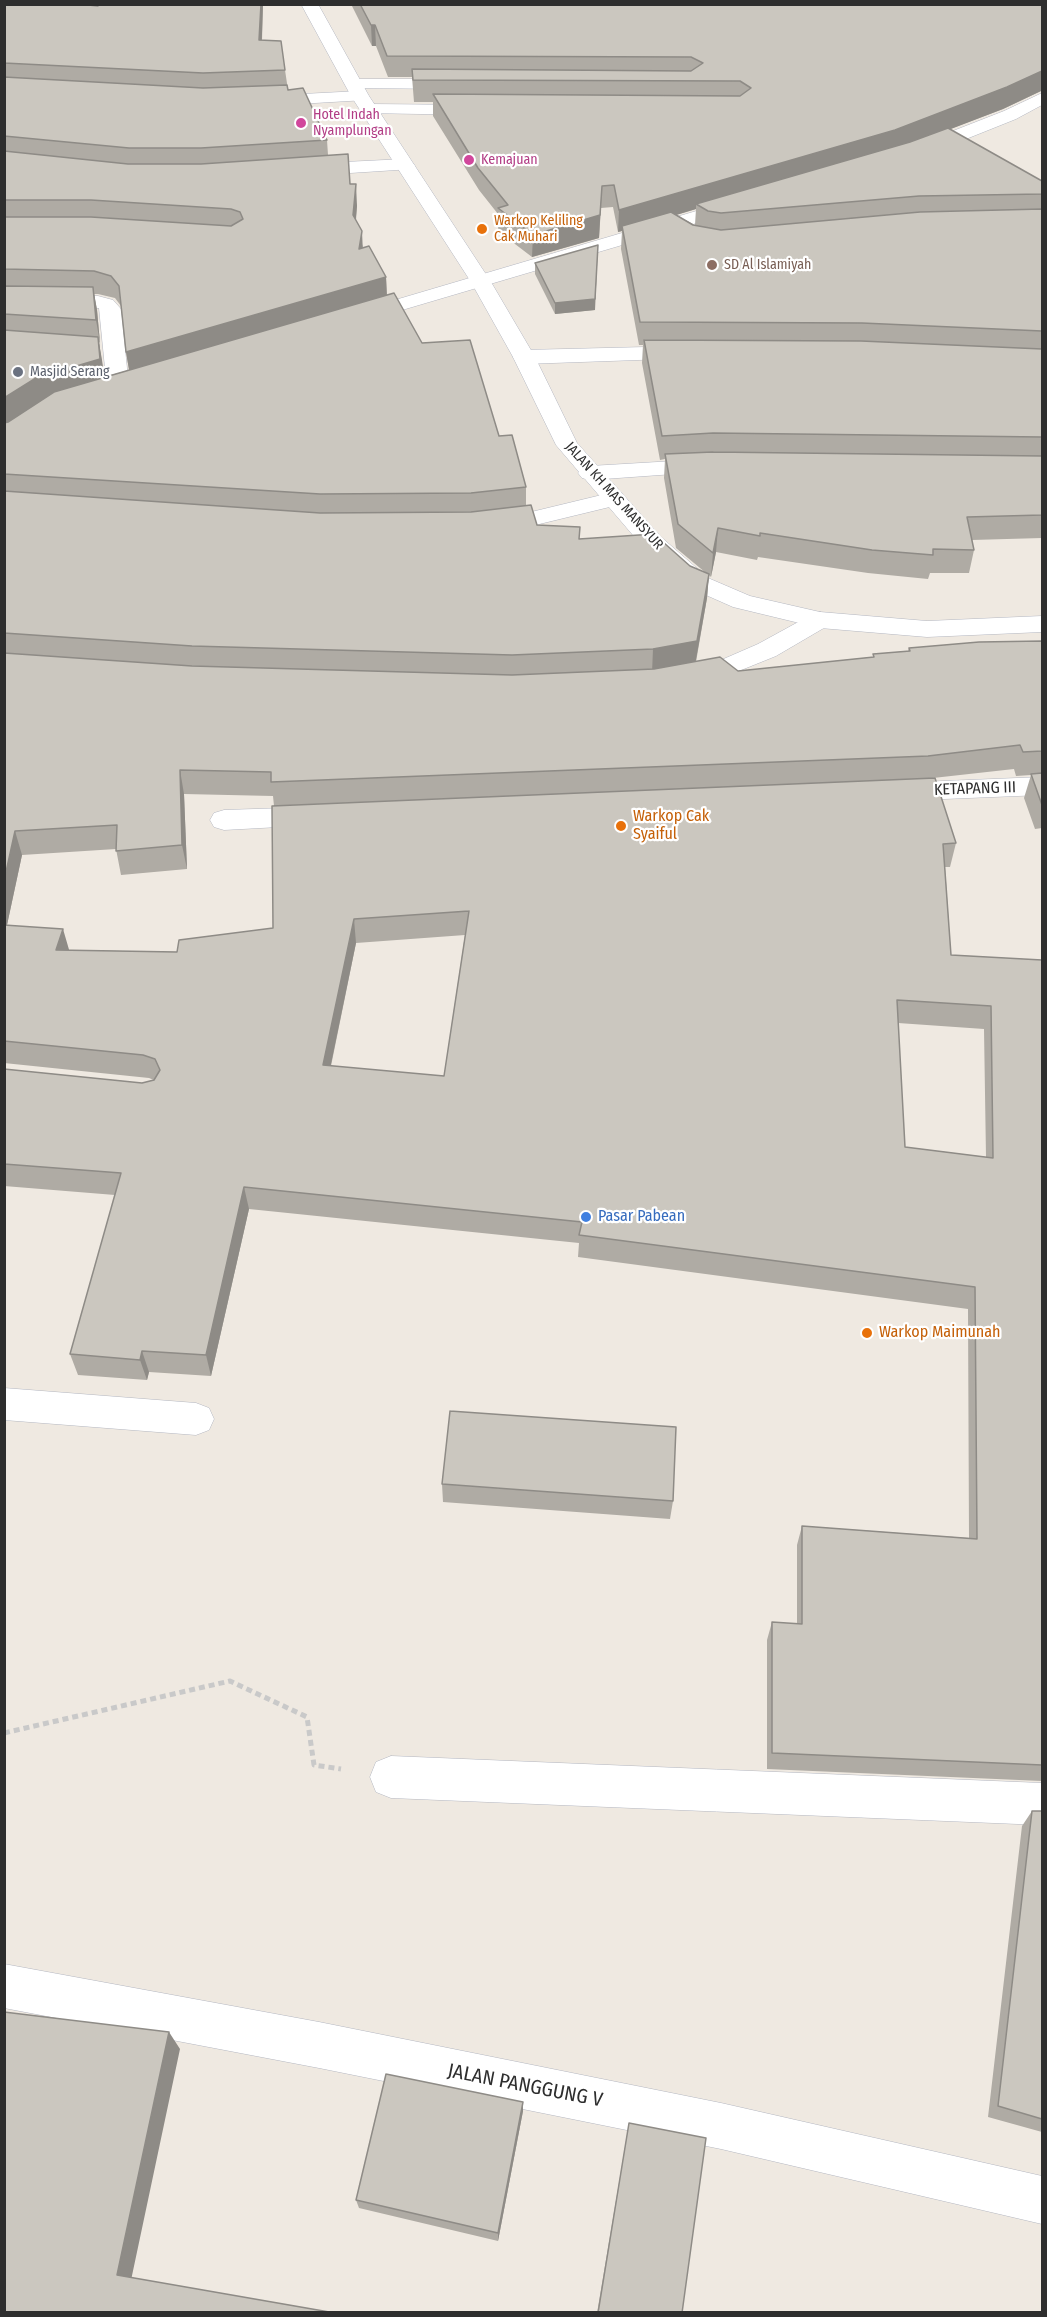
<!DOCTYPE html>
<html>
<head>
<meta charset="utf-8">
<style>
	body { margin:0 }
	#map { position:relative; width:1047px; height:2317px; overflow:hidden; background:#efe9e1; font-family:"Fira Sans Condensed",sans-serif }
	canvas { display:block }
	.frame { position:absolute; inset:0; border:6px solid #2e2e2e; pointer-events:none }
</style>
</head>
<body>
<div id="map">
<canvas width="1047" height="2317"></canvas>
<div class="frame"></div>
</div>
<script>
const g = document.querySelector('canvas').getContext('2d');
g.lineJoin = 'round';
const shape = rows => new Path2D(rows.map(r => 'M' + r).join(''));
function strokePath(path, color, width, dash) { g.strokeStyle = color; g.lineWidth = width; g.lineCap = dash ? 'butt' : 'round'; g.setLineDash(dash || []); g.stroke(path); }
function fill(path, color) { g.fillStyle = color; g.fill(path, 'evenodd'); }
function drawText(font, color, halo, rows, align = 'center') {
  g.font = font + ' "Fira Sans Condensed",sans-serif'; g.lineWidth = 4.5; g.setLineDash([]); g.textBaseline = 'middle'; g.strokeStyle = halo; g.fillStyle = color; for (const [text, x, y, turn = 0] of rows) {
    g.save(); g.translate(x, y); g.rotate((+turn || 0) * Math.PI / 180); g.textAlign = isNaN(turn) ? turn : align; if (halo) g.strokeText(text, 0, 0); g.fillText(text, 0, 0); g.restore();
  }
}
const street = shape([
	[354,79,457,79,466,84,457,89,348,88,345,84,354,79],
	[360,91,369,96,366,100,264,106,255,101,264,96,360,91],
	[1042,93,1042,105,1016,119,926,155,919,157,910,151,912,147,1004,111,1042,93],
	[369,104,479,105,488,110,479,115,363,113,360,109,363,105,369,104],
	[405,159,415,165,412,169,304,176,294,170,304,164,405,159],
	[737,199,744,201,747,205,744,209,365,321,358,323,351,321,347,317,351,313,737,199],
	[4,294,98,296,113,300,121,309,129,388,126,393,110,393,107,388,99,308,4,306,4,294],
	[687,346,695,348,698,353,695,358,524,364,516,362,513,357,516,352,524,350,687,346],
	[708,459,716,461,720,466,716,471,590,480,582,478,578,473,582,468,590,466,708,459],
	[614,492,622,494,626,499,622,504,527,527,490,532,481,530,478,525,481,520,490,518,527,513,614,492],
	[820,612,829,615,833,620,829,625,776,656,719,679,688,685,679,683,675,677,679,671,712,664,758,644,811,615,820,612],
	[1042,777,1042,795,895,801,885,799,881,792,885,785,895,783,1042,777],
	[316,807,326,809,330,816,326,823,316,825,224,830,214,827,210,820,214,813,224,810,316,807],
	[4,1388,196,1403,209,1408,214,1419,209,1430,196,1435,4,1420,4,1388],
	[391,1756,1042,1783,1042,1825,391,1798,376,1792,370,1777,376,1762,391,1756],
	[4,1964,319,2022,721,2103,1042,2176,1042,2224,721,2149,319,2068,4,2008,4,1964]
]);
const secondary = shape([
	[301,4,318,4,369,96,491,282,535,357,577,443,661,537,708,578,750,596,820,612,927,621,1042,616,1042,632,927,637,820,628,733,607,690,588,643,547,556,445,513,357,471,282,351,96,301,4]
]);
strokePath(street, '#b4b7c1', 1);
strokePath(secondary, '#b4b7c1', 1);
strokePath(shape([
	[4,1733,230,1681,307,1717,314,1765,341,1769]
]), '#c9c9c9', 5, [6, 4]);
fill(street, '#fff');
fill(secondary, '#fff');
fill(shape([
	[4,4,98,6,98,4,263,4,262,41,285,70,288,90,327,140,328,155,350,184,357,206,356,221,363,248,386,277,387,295,422,343,499,436,526,487,526,505,537,525,580,539,690,566,706,573,676,548,664,478,665,459,660,460,642,363,643,345,639,345,621,249,622,231,618,232,613,207,601,208,599,238,532,257,498,231,498,214,479,190,433,116,433,102,414,102,412,77,388,77,376,46,372,46,351,4,1042,4,1042,93,1041,91,1003,109,950,129,1042,194,1042,538,972,540,974,550,969,573,930,573,928,579,868,573,758,557,757,560,716,552,711,577,709,575,707,598,696,662,738,671,873,657,873,654,908,651,909,648,1042,641,1042,828,1035,829,1024,798,1031,775,1016,776,1014,769,933,778,956,843,950,867,945,867,951,955,1042,960,1042,1781,767,1769,767,1640,772,1622,797,1624,797,1545,802,1526,969,1538,968,1309,578,1257,579,1243,249,1209,211,1376,149,1372,147,1380,78,1375,70,1354,115,1195,4,1186,4,1069,142,1083,154,1080,149,1078,4,1063],
	[696,209,695,225,676,215],
	[94,294,98,294,115,298,121,306,126,352,129,370,104,377,99,342,100,343,97,310],
	[184,794,273,796,274,806,510,796,273,928,177,952,69,950,7,925,22,855,116,849,121,875,187,869],
	[465,935,444,1076,331,1066,356,943],
	[898,1023,984,1029,986,1157,905,1147],
	[535,263,595,310,555,314,535,274],
	[442,1484,673,1501,670,1519,443,1502],
	[1032,1811,1042,1811,1042,2132,988,2117,1022,1826],
	[523,2102,523,2111,498,2241,359,2208,356,2200],
	[629,2123,682,2313,597,2313]
]), '#afaba4');
fill(shape([
	[261,4,263,4,261,62,259,40],
	[371,25,375,25,376,46,372,46],
	[1042,71,1042,84,1041,91,1003,109,891,152,696,204,696,209,623,231,622,226,622,231,618,232,619,210],
	[356,184,357,206,354,237,353,215],
	[602,186,599,238,532,257,533,235],
	[362,231,363,254,359,249],
	[598,245,595,310,555,314,555,303],
	[386,277,387,300,130,375,126,352],
	[93,287,97,310,100,343,96,320],
	[98,337,102,360,105,382,4,425,4,398],
	[718,528,716,552,711,577,713,553],
	[709,574,707,598,695,665,652,673,653,649],
	[180,770,184,794,187,869,182,845],
	[15,831,22,855,4,939,4,881],
	[354,919,356,943,326,1088,323,1065],
	[63,929,70,953,56,950],
	[244,1187,249,1209,211,1376,206,1355],
	[142,1351,149,1372,147,1380,140,1360],
	[169,2032,180,2049,130,2285,117,2275],
	[523,2102,523,2111,498,2241,498,2233]
]), '#8e8b86');
const building = shape([
	[4,4,78,4,98,6,98,4,261,4,259,40,281,41,285,70,203,73,4,63,4,4],
	[360,4,1042,4,1042,71,1007,87,895,130,619,210,614,185,602,186,600,215,533,235,498,208,508,205,478,168,433,94,740,96,751,88,740,81,413,80,412,69,691,71,703,63,691,57,387,56,375,25,371,25,360,4],
	[4,77,203,88,287,85,288,90,303,88,327,140,201,148,129,148,4,136,4,77],
	[948,128,1042,181,1042,194,919,196,721,213,708,211,696,204,910,142,948,128],
	[4,151,128,164,201,164,348,154,350,184,356,184,353,215,362,231,359,249,369,246,386,277,126,352,119,286,111,276,94,271,4,269,4,217,91,217,231,226,243,219,240,212,231,209,91,200,4,200,4,151],
	[1042,209,1042,331,862,323,640,322,622,226,671,212,693,225,721,230,920,212,1042,209],
	[598,245,595,299,555,303,535,263,598,245],
	[4,286,93,287,96,320,4,314,4,286],
	[394,293,422,343,470,340,499,436,512,435,526,487,471,493,320,494,4,474,4,423,8,422,54,392,394,293],
	[4,330,98,337,100,359,36,378,4,398,4,330],
	[644,340,861,341,1042,349,1042,437,713,433,662,436,644,340],
	[713,452,1042,456,1042,515,967,517,974,550,933,549,933,555,872,550,760,533,760,536,718,528,713,553,678,524,665,454,713,452],
	[4,491,320,513,471,512,531,505,537,525,580,527,579,539,654,534,690,566,709,574,697,641,653,649,512,655,192,646,4,633,4,491],
	[1042,641,1042,751,1023,752,1020,745,928,756,271,782,271,772,180,770,182,845,116,851,117,825,15,831,4,881,4,653,192,666,512,675,654,669,720,657,738,671,874,657,873,654,910,651,909,648,979,642,1042,641],
	[1042,773,1042,805,1031,774,1042,773],
	[935,778,956,843,943,844,951,955,1042,960,1042,1765,772,1753,772,1622,802,1624,802,1526,977,1539,975,1287,579,1235,582,1222,244,1187,206,1355,142,1351,140,1360,70,1354,121,1173,4,1164,4,1069,142,1083,154,1080,160,1070,155,1059,143,1055,4,1041,4,925,63,929,56,950,177,952,179,940,273,928,272,806,935,778],
	[469,911,444,1076,323,1065,354,919,469,911],
	[897,1000,991,1006,993,1158,905,1147,897,1000],
	[450,1411,676,1427,673,1501,442,1484,450,1411],
	[1032,1811,1042,1811,1042,2119,998,2106,1032,1811],
	[4,2012,169,2032,117,2275,335,2313,4,2313,4,2012],
	[386,2074,523,2102,498,2233,356,2200,386,2074],
	[629,2123,706,2138,682,2313,598,2313,629,2123]
]);
fill(building, '#cbc7bf');
strokePath(building, '#8e8b86', 1.5);
for (const [x, y, r, color] of [
	[301,123,6,"#d1479c"],
	[469,160,6,"#d1479c"],
	[482,229,6,"#e8710a"],
	[712,265,6,"#8d6e63"],
	[18,372,6,"#6b7280"],
	[621,826,6,"#e8710a"],
	[586,1217,6,"#3f7fe0"],
	[867,1333,6,"#e8710a"]
]) { const dot = new Path2D(); dot.arc(x, y, r, 0, 2 * Math.PI); g.fillStyle = color; g.fill(dot); strokePath(dot, '#fff', 2); }
drawText('14px', '#b23c85', '#fff', [
	["Hotel Indah",313,115],
	["Nyamplungan",313,131],
	["Kemajuan",481,160]
], 'left');
drawText('14px', '#c56008', '#fff', [
	["Warkop Keliling",494,221],
	["Cak Muhari",494,237]
], 'left');
drawText('14px', '#785e54', '#fff', [
	["SD Al Islamiyah",724,265]
], 'left');
drawText('14px', '#5b616d', '#fff', [
	["Masjid Serang",30,372]
], 'left');
drawText('14px', '#2e2e2e', '#fff', [
	["JALAN KH MAS MANSYUR",614,496,48]
]);
drawText('16px', '#2e2e2e', '#fff', [
	["KETAPANG III",975,789,-2]
]);
drawText('16px', '#c56008', '#fff', [
	["Warkop Cak",633,817],
	["Syaiful",633,835],
	["Warkop Maimunah",879,1333]
], 'left');
drawText('16px', '#366cbe', '#fff', [
	["Pasar Pabean",598,1217]
], 'left');
drawText('20px', '#2e2e2e', '#fff', [
	["JALAN PANGGUNG V",525,2086,11]
]);
</script>
</body>
</html>
